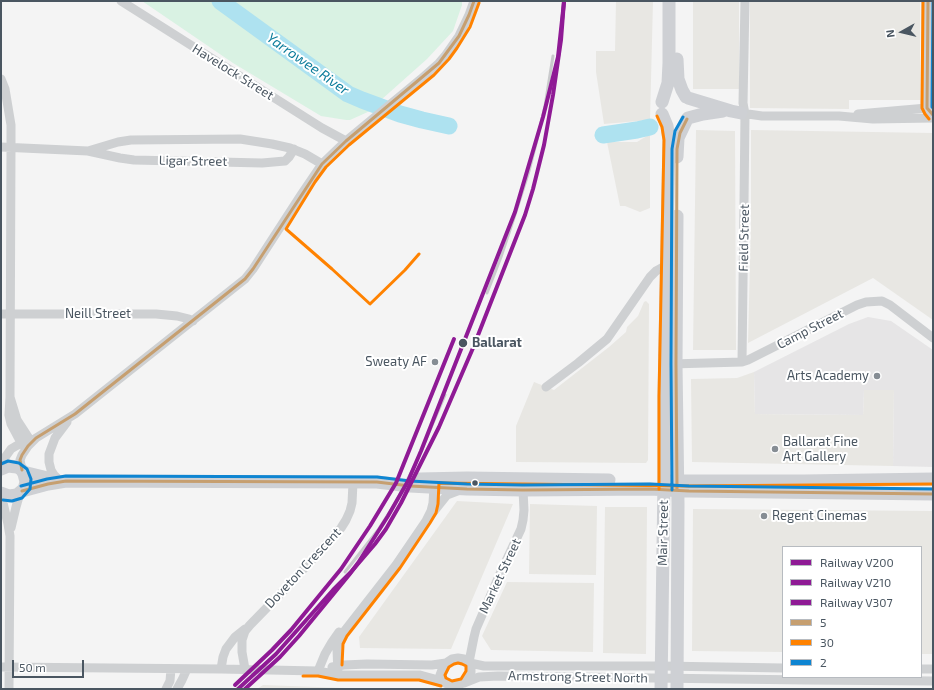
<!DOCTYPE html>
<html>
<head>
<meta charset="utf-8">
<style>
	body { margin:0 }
	#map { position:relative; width:934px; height:690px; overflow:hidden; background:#f4f4f4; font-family:"Exo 2",sans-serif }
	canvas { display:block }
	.frame { position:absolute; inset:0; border:2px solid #4a5661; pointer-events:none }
	.legend { position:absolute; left:782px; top:546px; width:140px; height:132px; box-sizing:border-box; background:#fff; border:1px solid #b7bbc0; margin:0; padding:5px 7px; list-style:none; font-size:12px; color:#4a5661 }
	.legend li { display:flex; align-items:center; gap:8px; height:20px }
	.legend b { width:20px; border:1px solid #b7bbc0 }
	.north { position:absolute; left:882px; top:12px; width:40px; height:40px; -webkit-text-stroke:3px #fff; paint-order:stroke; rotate:262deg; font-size:11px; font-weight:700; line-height:16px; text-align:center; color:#4a5661 }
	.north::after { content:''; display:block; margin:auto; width:14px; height:18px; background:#4a5661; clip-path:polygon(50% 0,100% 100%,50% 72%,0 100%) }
	.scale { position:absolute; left:12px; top:660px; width:72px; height:18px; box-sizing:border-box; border:2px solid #4a5661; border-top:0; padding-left:5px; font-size:12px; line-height:14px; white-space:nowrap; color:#4a5661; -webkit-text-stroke:3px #fff; paint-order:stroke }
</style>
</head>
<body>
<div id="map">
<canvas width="934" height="690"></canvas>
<div class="frame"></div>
<ul class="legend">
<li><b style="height:5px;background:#8f1a95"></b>Railway V200</li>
<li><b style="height:5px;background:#8f1a95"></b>Railway V210</li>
<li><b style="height:5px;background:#8f1a95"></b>Railway V307</li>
<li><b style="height:5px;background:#c69f70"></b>5</li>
<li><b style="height:5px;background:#ff8200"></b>30</li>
<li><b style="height:5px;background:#0e85d2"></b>2</li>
</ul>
<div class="north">N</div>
<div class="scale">50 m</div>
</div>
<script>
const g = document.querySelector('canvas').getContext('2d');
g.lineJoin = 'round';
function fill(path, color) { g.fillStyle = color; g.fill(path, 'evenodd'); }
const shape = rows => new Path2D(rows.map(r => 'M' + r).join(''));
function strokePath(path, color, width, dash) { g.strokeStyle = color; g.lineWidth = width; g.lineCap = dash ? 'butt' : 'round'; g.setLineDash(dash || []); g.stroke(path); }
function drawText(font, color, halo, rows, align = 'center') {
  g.font = font + ' "Exo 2",sans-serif'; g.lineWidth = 4; g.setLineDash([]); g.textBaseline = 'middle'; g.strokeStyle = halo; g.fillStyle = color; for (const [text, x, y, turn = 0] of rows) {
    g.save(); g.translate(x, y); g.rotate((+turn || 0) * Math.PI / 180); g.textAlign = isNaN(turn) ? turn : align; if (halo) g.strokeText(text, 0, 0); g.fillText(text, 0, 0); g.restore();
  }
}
fill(shape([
	[616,1,653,1,650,120,604,124,596,72,596,51,615,51],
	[693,1,739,1,739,89,693,89],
	[750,1,920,1,920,100,849,100,849,109,750,108],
	[696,130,735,131,736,350,693,350],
	[751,130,933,133,933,320,873,278,748,343,751,222],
	[650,134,650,208,640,212,625,206,620,206,607,142,637,142],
	[646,301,649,304,648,460,646,463,516,462,516,426,534,382,554,390,609,347,626,332,627,327,638,316,644,302],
	[754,372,755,414,863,415,864,390,894,390,893,466,692,462,691,379,737,378],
	[457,501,513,504,451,649,360,648,359,637],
	[530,504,597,506,596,575,529,574],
	[605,507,647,507,646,654,603,653],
	[693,509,933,511,933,654,921,654,921,547,783,547,783,652,692,651],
	[507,582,594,583,593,652,491,650,482,636],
	[263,685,372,689,257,689]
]), '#e8e7e3');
fill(shape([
	[868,317,891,321,933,350,933,467,893,466,894,390,864,390,863,415,755,414,754,372,849,324]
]), '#e6e5e6');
fill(shape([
	[142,1,462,1,462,5,453,31,427,59,381,100,370,111,350,120,346,120,321,116,233,63]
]), '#d9f2e3');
strokePath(shape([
	[220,1,348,94,362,100,400,114,422,120,449,126],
	[603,135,637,130,650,127]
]), '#aee2f0', 17);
strokePath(shape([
	[121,1,322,128,346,141],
	[1,79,5,89,11,125,11,147,10,397,9,415,11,424,19,439,22,443,28,446,30,440,17,420,10,397],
	[741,113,762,116,839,116,873,119,933,118],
	[858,114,927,108],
	[1,147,88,151,120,158,134,160,262,163,285,161,289,157,294,149],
	[88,151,118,142,131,140,240,139,272,144,290,148,305,154,322,164],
	[1,314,156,314,177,316,189,319,193,321],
	[742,362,744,203,745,114,743,103,745,1],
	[671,364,742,362,748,360,857,305,866,302,882,301,890,305,933,338],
	[546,387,578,363,607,339,650,277,656,271,667,265],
	[1,467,6,456,11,449,16,446,27,441],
	[22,470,20,460,22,455,28,446,36,438,75,414,245,279,253,269,301,195,322,164,346,141,421,79,439,63,445,56,459,36,469,15,474,1],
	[59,480,54,475,51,470,49,462,49,454,55,438,67,422],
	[1,494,8,524,10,536,9,689],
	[431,515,447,495,460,490],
	[11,528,16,507,20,493],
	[458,658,464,659,470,663,471,668,471,672,468,678,464,683,457,685,451,686,443,682,441,680,440,675,443,667,446,663,452,659,458,658],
	[469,662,474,637,476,629,499,576,521,529,523,520,524,510,523,490],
	[470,663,484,666,661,666,783,668],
	[1,667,221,669,318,671,338,675,420,675,442,681],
	[332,667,344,665,367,664,432,665,446,663],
	[221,669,223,657,226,649,235,637,245,629],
	[245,669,242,652,242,640,245,631,250,625,288,586,341,528,346,520,350,511,352,503,353,483],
	[921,669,933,669],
	[318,671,325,654,332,642,339,632],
	[338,675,337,649,338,642,343,633,396,565,426,521,431,511,433,503,434,487],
	[464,683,479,677,498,676,807,680,933,681],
	[166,689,170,681,171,669],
	[177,689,182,680,187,669]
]), '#ced0d2', 9);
strokePath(shape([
	[928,1,927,108,929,111,933,115],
	[677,59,678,79,682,90,686,97],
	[688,98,731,111,741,113],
	[662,102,668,83,669,63,669,1],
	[688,118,703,114,723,111],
	[677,157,678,138,687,119],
	[1,469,8,466,17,467,22,470,24,474,26,482,24,489,17,495,9,496,1,493],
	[23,472,56,480],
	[420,479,467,478,609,480],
	[670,481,804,481,933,479],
	[22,491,48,484,66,481,377,482,410,486,467,489,523,490,650,489,689,491,933,494],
	[661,689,664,480,664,396,669,140,667,126,662,114],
	[677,689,678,504,676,364,677,216]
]), '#ced0d4', 13);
strokePath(shape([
	[487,293,501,257,513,221,529,171,537,140,545,106,553,56],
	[345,572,378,530,396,502,416,463,445,395]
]), '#c9cacc', 3);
strokePath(shape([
	[928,1,927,108,933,115],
	[22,470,20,460,22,455,28,446,36,438,75,414,245,279,253,269,322,164,346,141,439,63,459,36,469,15,474,1],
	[677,490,676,364,677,149,680,133,687,119],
	[22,491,48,484,66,481,377,482,410,486,467,489,523,490,650,489,689,491,933,494]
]), '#c69f70', 3);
strokePath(shape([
	[923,1,922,108,925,114,929,119],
	[657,116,662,127,664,140,659,396,659,489],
	[419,254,405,270,370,304,332,269,286,229,315,182,326,167,349,145,434,75,449,59,457,48,470,27,479,3],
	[458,663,462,664,466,666,466,671,461,679,452,681,446,678,445,675,449,667,454,664,458,663],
	[342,665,343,644,347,636,400,568,430,523,436,513,438,504,439,483,689,486,933,484],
	[303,676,318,676,338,680,419,680,441,686]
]), '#ff8200', 3);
strokePath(shape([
	[933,1,932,107,933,108],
	[1,464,8,461,19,463,27,469,31,479,30,489,22,498,12,501,3,500],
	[21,486,47,479,66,476,377,477,410,481,467,484,523,485,650,484,689,486,933,489],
	[672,490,671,364,672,149,675,131,683,117]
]), '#0e85d2', 3);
strokePath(shape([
	[238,689,276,654,333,590,351,572,375,544,386,529,401,503,439,427,473,348,525,215,533,189,544,145,553,95,561,40,564,1]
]), '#8f1a95', 4);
strokePath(shape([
	[245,689,280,657,299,636,349,575,358,563,388,516,408,481,421,451,515,212,543,117,558,57,564,2]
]), '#8f1a95', 4);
strokePath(shape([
	[235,685,272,650,291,630,341,569,370,526,396,483,454,339]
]), '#8f1a95', 4);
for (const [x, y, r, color] of [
	[463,343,5,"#4a5661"],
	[435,362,4,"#868d94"],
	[877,376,4,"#868d94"],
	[775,449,4,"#868d94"],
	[475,483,3.5,"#4a5661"],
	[764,516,4,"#868d94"]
]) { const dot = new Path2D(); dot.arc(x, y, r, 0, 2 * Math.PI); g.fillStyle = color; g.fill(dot); strokePath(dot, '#fff', 1.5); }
drawText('13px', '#4a5661', '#fff', [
	["Havelock Street",233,72,32],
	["Ligar Street",193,161,1],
	["Field Street",744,238,-89],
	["Neill Street",98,314],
	["Camp Street",810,329,-27],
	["Mair Street",663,533,-89],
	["Doveton Crescent",303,568,-47],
	["Market Street",500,576,-65],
	["Armstrong Street North",578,677,1]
]);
drawText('bold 13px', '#4a5661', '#fff', [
	["Ballarat",472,343]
], 'left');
drawText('13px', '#4a5661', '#fff', [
	["Sweaty AF",427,362],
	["Arts Academy",869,376],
	["Ballarat Fine",783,442,"left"],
	["Art Gallery",783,457,"left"],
	["Regent Cinemas",772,516,"left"]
], 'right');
drawText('italic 14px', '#0c7c9b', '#fff', [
	["Yarrowee River",308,64,35]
]);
</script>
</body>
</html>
